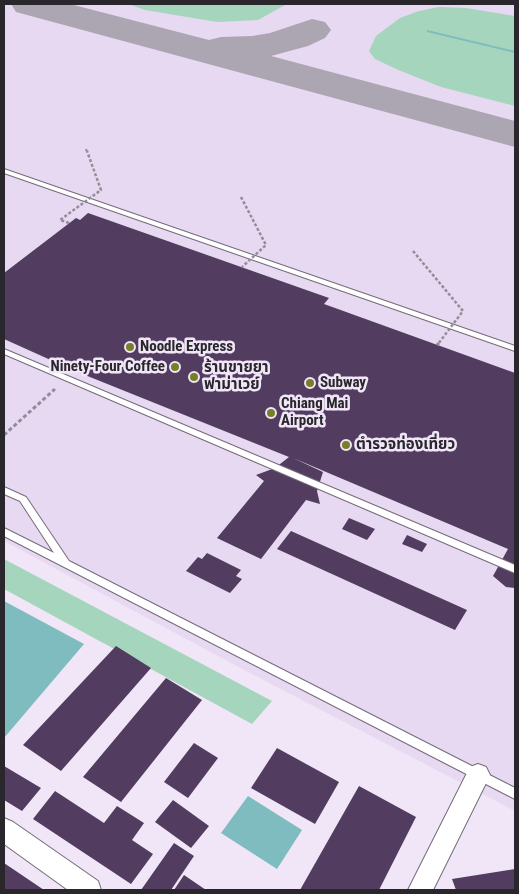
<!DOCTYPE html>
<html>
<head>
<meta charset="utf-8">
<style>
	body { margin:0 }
	#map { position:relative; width:519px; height:894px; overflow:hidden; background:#f0e6f7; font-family:"Roboto Condensed",sans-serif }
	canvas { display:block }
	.frame { position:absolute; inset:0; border:5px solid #29262c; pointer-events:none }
</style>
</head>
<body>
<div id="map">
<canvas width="519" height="894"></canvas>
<div class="frame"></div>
</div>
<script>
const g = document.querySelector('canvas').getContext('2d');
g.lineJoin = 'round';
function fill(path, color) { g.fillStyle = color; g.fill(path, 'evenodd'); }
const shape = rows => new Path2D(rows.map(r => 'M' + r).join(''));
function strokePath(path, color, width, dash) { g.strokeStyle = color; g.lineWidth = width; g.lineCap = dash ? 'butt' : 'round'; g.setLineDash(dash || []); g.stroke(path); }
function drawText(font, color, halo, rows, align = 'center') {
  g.font = font + ' "Roboto Condensed","Noto Sans Thai",sans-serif'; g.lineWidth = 5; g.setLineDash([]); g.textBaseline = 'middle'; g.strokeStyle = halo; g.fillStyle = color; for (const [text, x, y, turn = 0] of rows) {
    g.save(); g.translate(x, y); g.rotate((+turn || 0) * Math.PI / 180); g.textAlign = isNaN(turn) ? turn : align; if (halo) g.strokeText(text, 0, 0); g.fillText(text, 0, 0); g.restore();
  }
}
fill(shape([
	[4,4,515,4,515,811,231,663,4,541]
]), '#e7d9f1');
fill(shape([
	[128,4,287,4,258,20,217,22,145,10],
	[439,7,466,8,515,16,515,106,441,87,396,69,375,59,369,51,376,36,400,18,419,11],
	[4,559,272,701,252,724,4,589]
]), '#a5d5bd');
fill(shape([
	[4,601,84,644,4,738],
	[248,796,302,830,277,869,221,833]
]), '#7ebcc0');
fill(shape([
	[427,30,515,51,515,53,427,32,427,30]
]), '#7ebcc0');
fill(shape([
	[11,4,70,4,209,40,221,37,252,36,270,33,312,19,325,22,331,30,325,38,308,46,271,56,515,121,515,147,16,12,11,4]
]), '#aca5b2');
fill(shape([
	[88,213,329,298,324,304,515,373,515,588,506,587,493,576,508,549,293,458,323,472,317,491,320,504,306,500,261,559,217,538,264,481,256,475,275,468,289,457,75,371,4,339,4,273,76,218,80,220],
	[349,518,375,529,367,540,342,529],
	[291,531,467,610,455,630,277,549],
	[407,535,427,544,422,552,402,544],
	[207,553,241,570,236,576,242,579,230,593,186,571,198,557,202,559],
	[116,646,151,668,61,771,23,745],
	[166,678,202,700,121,802,83,777],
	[194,743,218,758,188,798,164,782],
	[277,748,339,782,315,824,251,788],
	[4,766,41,788,22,811,4,800],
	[359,786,416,817,379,890,300,890],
	[55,791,104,823,117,806,144,823,132,840,153,854,131,884,33,819],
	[173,800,209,826,191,848,155,822],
	[174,843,194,856,171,890,141,890],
	[4,863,44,890,4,890],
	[515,869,515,890,456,890,452,879],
	[184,875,206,890,174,890]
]), '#523c60');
const service = shape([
	[4,169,515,346,515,351,4,173,4,169],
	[4,349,515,565,515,573,4,354,4,349],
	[4,487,26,497,69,561,515,788,515,799,4,536,4,528,54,553,20,501,4,494,4,487]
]);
const minor = shape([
	[478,764,486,767,490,775,433,890,408,890,470,767,478,764],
	[4,818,13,822,98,881,101,890,68,890,4,844,4,818]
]);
strokePath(service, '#746b7a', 2);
strokePath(minor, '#746b7a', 2);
strokePath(shape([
	[4,435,55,389]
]), '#948d99', 3, [4, 2.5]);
fill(service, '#fff');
fill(minor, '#fff');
strokePath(shape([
	[86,149,87,152]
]), '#948d99', 2, [2.5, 2]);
strokePath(shape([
	[241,197,266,245,242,267],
	[69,223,60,220,101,190,87,151],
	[413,251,463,311,438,344]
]), '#948d99', 2.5, [3, 2]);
strokePath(shape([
	[437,345,439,343]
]), '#948d99', 3, [4, 2.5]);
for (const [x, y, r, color] of [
	[130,347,5,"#777f29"],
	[175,367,5,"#777f29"],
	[194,377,5,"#777f29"],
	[310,383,5,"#777f29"],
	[271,413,5,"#777f29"],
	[346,445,5,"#777f29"]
]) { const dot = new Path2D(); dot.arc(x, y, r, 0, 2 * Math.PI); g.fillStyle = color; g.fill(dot); strokePath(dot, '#f0e6f7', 2); }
drawText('bold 15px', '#29262c', '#f0e6f7', [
	["Noodle Express",140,347],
	["Ninety-Four Coffee",165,367,"right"],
	["ร้านขายยา",204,368],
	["ฟาม่าเวย์",204,385],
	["Subway",320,383],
	["Chiang Mai",281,404],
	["Airport",281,421],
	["ตำรวจท่องเที่ยว",356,445]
], 'left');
</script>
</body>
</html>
